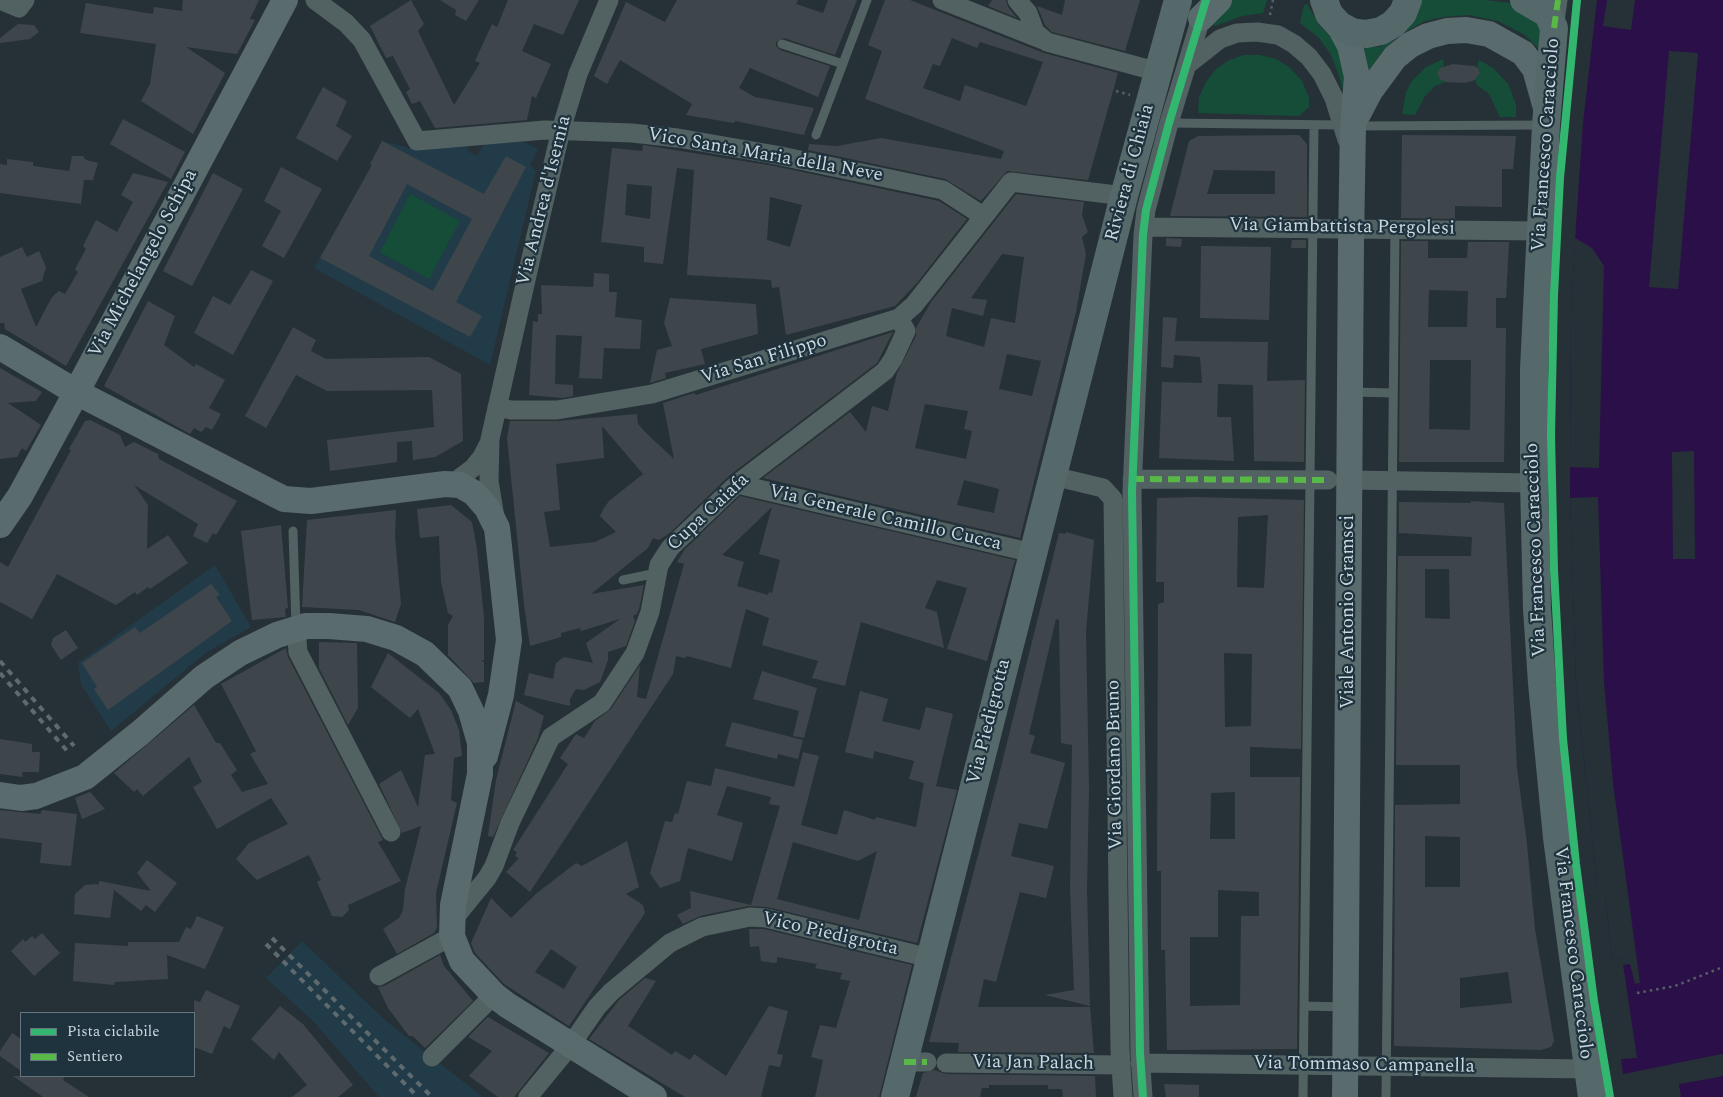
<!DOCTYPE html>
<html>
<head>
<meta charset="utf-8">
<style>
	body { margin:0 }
	#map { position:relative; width:1723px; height:1097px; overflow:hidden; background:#263137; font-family:Spectral,serif }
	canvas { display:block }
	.legend { position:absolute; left:20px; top:1012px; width:175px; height:65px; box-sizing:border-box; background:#1f333e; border:1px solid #64757e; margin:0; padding:6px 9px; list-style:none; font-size:15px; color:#cbd8df }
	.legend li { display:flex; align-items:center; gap:10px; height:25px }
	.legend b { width:25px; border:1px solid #64757e }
</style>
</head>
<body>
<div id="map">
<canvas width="1723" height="1097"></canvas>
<ul class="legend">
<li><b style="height:6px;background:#33b770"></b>Pista ciclabile</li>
<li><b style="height:6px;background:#58b947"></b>Sentiero</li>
</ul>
</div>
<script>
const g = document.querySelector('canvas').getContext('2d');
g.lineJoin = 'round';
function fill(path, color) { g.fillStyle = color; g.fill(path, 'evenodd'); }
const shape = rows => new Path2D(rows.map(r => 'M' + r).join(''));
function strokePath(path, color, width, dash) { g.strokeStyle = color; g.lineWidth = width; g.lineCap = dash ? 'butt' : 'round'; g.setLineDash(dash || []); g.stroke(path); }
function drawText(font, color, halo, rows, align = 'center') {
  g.font = font + ' Spectral,serif'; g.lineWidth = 4.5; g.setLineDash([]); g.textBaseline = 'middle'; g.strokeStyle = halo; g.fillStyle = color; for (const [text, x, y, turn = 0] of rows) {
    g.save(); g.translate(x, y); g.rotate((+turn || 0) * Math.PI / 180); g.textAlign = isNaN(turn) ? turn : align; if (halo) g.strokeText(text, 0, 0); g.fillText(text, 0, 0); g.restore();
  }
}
fill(shape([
	[382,141,409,148,426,144,466,143,469,152,477,156,484,144,522,141,538,149,530,165,536,171,490,365,314,268,366,176],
	[215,565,251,627,207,652,111,731,81,684,78,663],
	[302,941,386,1021,483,1097,379,1097,314,1022,266,978]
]), '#213b48');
fill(shape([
	[1229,0,1267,0,1263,13,1242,16,1215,26,1213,25],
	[1419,0,1485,0,1518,4,1544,29,1542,52,1525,35,1498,21,1468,15,1443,17,1425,21,1400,35,1384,49,1363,79,1360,47,1380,47,1400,35],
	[1307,4,1320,26,1342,48,1346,99,1338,73,1330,53,1318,37,1300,23,1304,5],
	[1244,55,1260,55,1276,59,1289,67,1302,81,1309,98,1309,107,1299,116,1198,113,1199,97,1206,82,1216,69,1229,60],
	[1443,59,1444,66,1440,68,1438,75,1446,82,1435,86,1425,96,1415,115,1402,114,1406,92,1411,82,1426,67],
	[1479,60,1493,68,1508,84,1516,104,1516,117,1500,117,1489,94,1477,85,1475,80,1480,73,1477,65],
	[410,194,460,221,429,279,380,252]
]), '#154d39');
fill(shape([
	[1597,0,1723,0,1723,1054,1623,1074,1621,1059,1637,1058,1622,958,1612,959,1605,893,1598,893,1576,683,1570,495,1571,313,1576,224,1583,123],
	[1723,1076,1723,1097,1681,1097,1679,1084]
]), '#2b0f48');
fill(shape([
	[1607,0,1635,0,1631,30,1603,26],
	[1669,51,1698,53,1678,289,1649,287],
	[1575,238,1592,248,1604,266,1599,468,1570,467,1571,314],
	[1694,451,1695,559,1673,559,1672,452],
	[1598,497,1604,682,1613,783,1640,983,1635,984,1630,964,1623,965,1621,958,1612,959,1605,893,1598,893,1576,683,1570,498],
	[1723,1054,1723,1056,1673,1066,1672,1064],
	[1723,1074,1723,1076,1679,1084,1678,1081]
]), '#263137');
fill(shape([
	[183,0,259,0,250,19,255,20,237,54,186,47,225,73,193,134,141,101,150,84,156,44,80,33,86,3,153,14,154,7,182,11],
	[411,0,424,24,418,31,454,105,480,63,475,61,492,24,497,27,508,0,579,0,563,35,534,24,522,51,551,64,536,98,532,96,527,120,435,128,420,101,412,104,406,92,410,89,393,56,386,58,370,26],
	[440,0,479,0,466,21,455,15,456,10],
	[677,0,798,0,796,4,823,13,828,0,857,0,835,55,784,38,776,42,776,46,780,50,830,66,818,97,750,68,739,88,755,97,814,108,804,135,735,121,734,123,686,115,692,104,620,60,607,84,594,76,626,2,665,22],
	[885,0,910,0,1044,53,1118,73,1088,180,1007,171,981,201,945,179,808,150,809,144,837,146,881,138,1001,159,1004,151,865,99,882,51,868,45],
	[952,38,977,48,980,42,1043,62,1026,106,965,85,960,101,923,88,933,64,940,66],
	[992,0,1006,0,1008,7,1017,18,988,6],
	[1065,0,1140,0,1125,51,1052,32,1045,25,1037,6,1062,15],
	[18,24,34,25,39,32,30,39,0,43,0,38],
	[1453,64,1474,66,1478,68,1480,73,1475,80,1465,83,1446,82,1440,79,1437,74,1440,68],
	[323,87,347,101,336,126,352,136,337,161,296,138],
	[123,119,185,152,171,179,110,144],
	[1299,135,1307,144,1307,217,1170,216,1189,141,1198,136],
	[1214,170,1275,171,1275,194,1207,194],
	[1402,135,1516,136,1513,169,1502,169,1502,207,1455,206,1455,219,1401,218],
	[382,141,484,194,506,156,526,167,456,302,482,316,470,337,320,258,372,165,370,164],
	[407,184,472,219,433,291,369,256],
	[643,145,774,166,939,201,967,219,917,283,895,306,786,335,779,287,772,288,771,280,687,275,694,170,677,168,663,264,644,262,644,247,601,242,612,148,642,151],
	[627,184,652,186,650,219,625,215],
	[770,197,802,205,790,247,767,240],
	[72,156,83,156,86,160,98,163,93,180,84,180,81,204,0,193,0,164,7,165,7,159,33,162,33,166,69,171],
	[281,167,322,189,284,258,262,246,281,211,264,201],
	[133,173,168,182,66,366,5,329,4,323,0,323,0,257,22,247,27,257,39,251,46,267,42,281,21,289,36,327,52,297,59,291,65,294,78,272,75,269,86,249,83,246,96,220,117,232,133,202,121,195],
	[213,173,243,189,192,286,163,271],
	[1016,194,1084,202,1082,215,1088,232,1082,237,1086,254,1076,312,1020,538,763,478,850,412,866,432,872,406,888,411,897,373,916,336,916,328,931,302],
	[1002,254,1024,257,1015,323,991,318,984,347,946,336,952,308,983,316,987,300,971,298],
	[1007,354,1041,361,1032,396,999,389],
	[925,404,968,411,964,429,972,431,966,459,915,448],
	[964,480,999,489,994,513,957,505],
	[1166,238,1182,239,1181,247,1166,246],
	[1292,240,1306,240,1306,248,1291,248],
	[1401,241,1428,241,1428,258,1467,258,1468,242,1509,242,1506,298,1496,298,1496,328,1506,328,1504,462,1399,462],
	[1429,290,1468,291,1467,327,1428,327],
	[1430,360,1471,360,1470,430,1429,429],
	[1201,246,1271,247,1269,320,1200,318],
	[251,270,273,281,233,355,194,333,213,296,230,305],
	[594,273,609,274,609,292,617,292,615,317,642,320,640,349,604,348,602,379,579,378,582,336,556,335,555,384,573,385,573,396,563,398,529,395,533,321,538,322,538,314,542,314,541,285,593,287],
	[670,298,756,304,758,334,701,349,705,364,665,373,666,378,650,383,657,350,672,346,664,323],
	[148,301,175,316,164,345,194,367,196,364,225,380,209,408,221,414,212,430,206,427,201,432,194,428,190,434,104,386],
	[1163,317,1177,318,1175,341,1268,342,1267,381,1305,380,1304,462,1254,461,1253,385,1218,384,1217,417,1231,417,1234,461,1159,458,1162,382,1202,383,1200,357,1174,355,1173,368,1161,367],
	[293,327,316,340,311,351,326,359,429,357,461,374,463,441,435,457,413,460,412,441,397,442,397,462,330,471,327,440,434,427,432,390,327,391,296,375,266,428,245,416],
	[893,332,877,363,730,475,671,532,659,540,653,538,648,548,591,594,644,585,639,609,637,614,633,616,635,621,626,646,608,652,608,660,600,682,584,690,576,689,570,699,570,706,524,695,529,673,553,679,556,663,564,657,593,663,586,643,620,619,581,631,580,628,561,633,561,637,530,646,524,605,507,438,510,421,557,421,637,414,638,424,645,432,674,459,663,403,694,393,696,395],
	[602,426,643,474,609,501,604,508,600,516,616,532,595,542,550,547,544,512,560,510,556,464,604,458],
	[0,368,42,392,36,401,8,403,41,425,26,451,22,448,17,457,0,459],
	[90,420,120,435,125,447,134,442,158,454,159,459,237,501,216,535,213,533,207,543,193,536,198,524,134,485,148,505,147,549,168,535,188,563,150,589,148,587,137,595,135,592,116,605,57,574,32,619,0,602,0,562,8,567,71,450,69,449,85,421],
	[740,496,1015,560,987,661,947,649,967,588,937,580,925,608,937,612,944,648,861,622,845,686,812,678,818,661,762,645,769,618,746,609,731,668,687,656,685,658,676,656,673,674,530,892,506,872,519,858,515,856,517,852,513,850,568,764,560,758,576,734,584,738,595,721,611,709,640,665,637,697,646,699,684,564,677,562,685,549],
	[772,507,759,554,780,560,772,593,769,592,768,595,737,586,744,562,722,555],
	[1194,497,1304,500,1301,749,1250,747,1250,777,1300,777,1297,1049,1167,1050,1165,950,1161,950,1161,871,1157,871,1158,604,1164,602,1164,582,1156,582,1157,498],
	[1268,515,1264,588,1237,587,1238,517],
	[1224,653,1252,654,1251,726,1225,727],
	[1235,792,1235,839,1210,839,1211,793],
	[1218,890,1259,892,1259,916,1241,916,1240,1005,1190,1006,1190,937,1218,937],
	[1471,501,1504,503,1517,768,1527,844,1535,929,1554,1041,1551,1047,1541,1050,1394,1046,1395,805,1460,804,1460,765,1396,765,1398,556,1471,556,1472,537,1399,533,1399,502,1471,503],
	[1425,569,1449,569,1450,619,1425,618],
	[1425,836,1460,837,1460,887,1425,887],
	[1508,972,1512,1003,1460,1008,1460,978],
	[451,505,472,522,477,549,484,617,484,660,481,661,484,662,484,682,474,683,448,655,448,625,453,616,448,613,441,582,439,536,420,538,417,509],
	[396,510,395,537,401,604,395,622,359,610,302,607,307,520],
	[281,525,288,608,285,609,286,617,252,620,241,531],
	[1066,532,1094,540,1086,632,1089,789,1087,890,1090,1006,1045,995,1074,990,1070,889,1072,745,1061,743,1059,620,1056,619,1029,734,1035,736,1030,753,1065,763,1047,829,1019,823,1011,856,1054,866,1046,898,1020,892,996,982,984,979,978,1007,1090,1007,1094,1053,958,1052,959,1043,929,1042,997,783,1059,533,1065,534],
	[211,584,220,595,216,597,232,621,108,710,94,689,97,687,82,663,135,627,140,633],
	[66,630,78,648,61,660,51,645,53,638],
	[319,642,357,643,358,708,348,725,319,668],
	[286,648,288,657,383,840,378,842,401,881,348,905,349,910,342,917,332,916,317,882,321,880,309,855,257,880,236,859,249,843,288,824,271,798,217,829,193,787,202,782,189,757,143,796,137,789,134,792,114,773,194,705,216,743,220,743,237,770,231,775,242,792,268,784,250,754,256,751,221,684],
	[388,653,439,693,451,710,459,730,462,756,454,758,451,800,457,803,436,893,437,928,434,933,397,954,383,929,399,918,403,910,405,889,421,826,402,833,379,784,401,770,418,807,425,755,435,754,418,709,410,718,371,687],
	[762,671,817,688,804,738,793,736,799,711,753,699],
	[860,691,888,699,882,721,920,730,926,707,953,714,936,786,957,790,917,943,767,907,748,906,700,916,683,924,677,915,691,908,690,891,751,905,780,806,769,804,771,797,727,786,717,815,743,823,732,861,688,848,680,881,660,888,650,873,665,821,672,822,675,813,678,814,687,781,711,786,715,768,794,787,803,752,819,756,801,825,837,835,844,810,875,820,876,817,916,827,924,783,909,779,914,761,874,751,873,759,845,752],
	[793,842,858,861,877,851,859,920,777,899],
	[516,701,544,716,538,738,493,837,488,836,496,780],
	[732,722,803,740,798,759,778,754,777,759,725,746],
	[0,739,32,744,32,752,40,752,39,772,22,772,23,777,0,774],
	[90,792,105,809,82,819,75,798],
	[0,810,40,814,42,810,77,814,71,866,40,863,42,843,0,838],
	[627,841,639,887,626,894,643,905,645,913,569,1026,504,984,475,953,471,943,491,898,511,918,537,893,576,863,582,866],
	[551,949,577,967,564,989,535,972],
	[147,860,177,883,155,912,146,905,141,911,114,890,110,918,74,914,75,894,85,885,99,884,99,881,151,891,137,873],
	[197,916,224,927,205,969,167,955,168,979,115,982,114,985,73,981,75,943,128,946,128,942,179,942,186,927,191,929],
	[749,929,764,929,912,965,879,1097,815,1097,823,1060,811,1057,820,1025,836,1028,850,981,840,979,842,973,815,968,817,964,777,957,777,962,774,963,761,961,759,946,750,947],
	[42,933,60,953,34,976,11,951,23,939,25,942,32,936,35,939],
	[440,955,444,966,473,1001,425,1048,413,1036,409,1036,388,1008,378,987,384,986],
	[645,978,656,981,628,1026,672,1055,675,1051,690,1060,694,1054,726,1076,769,1006,788,1011,777,1054,783,1055,780,1067,769,1065,761,1097,685,1097,589,1039,619,1000],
	[206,990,240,1006,230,1029,224,1026,212,1054,194,1047,194,1000,200,1002],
	[280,1006,303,1024,353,1085,338,1097,292,1097,307,1085,279,1052,274,1060,251,1039],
	[488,1017,549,1053,514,1097,498,1097,469,1076,492,1051,468,1037],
	[12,1033,21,1039,21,1071,0,1056,0,1051],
	[934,1070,946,1074,1095,1076,1096,1097,1063,1097,1062,1089,1048,1089,1048,1085,989,1085,989,1088,982,1088,980,1097,916,1097,923,1073],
	[13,1076,65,1076,63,1080,89,1097,43,1097],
	[1164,1084,1199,1085,1199,1097,1166,1097]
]), '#3e464c');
strokePath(shape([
	[1270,15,1273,0],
	[1116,91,1130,95],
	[1637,993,1675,986,1723,967]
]), '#556163', 2.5, [2.5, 4]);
strokePath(shape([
	[782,44,843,64],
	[1169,123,1344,125],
	[1356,126,1543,125],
	[816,135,867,0],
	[1353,392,1393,393],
	[293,531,296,626],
	[623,580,657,573],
	[1304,1006,1344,1007],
	[1303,1097,1314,125],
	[1386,1097,1395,229]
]), '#526162', 9);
strokePath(shape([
	[0,0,19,8,25,0],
	[315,0,346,23,362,40,417,141,545,130,632,133,678,138,776,155,943,190,983,216],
	[942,0,1043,40],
	[1017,0,1028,13,1035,32,1047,42,1159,72],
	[1554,28,1558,0],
	[1187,65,1220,39,1237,33,1257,32,1278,35,1294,44,1309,57,1322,74,1334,98,1347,140],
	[578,74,609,0],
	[1144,227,1541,231],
	[497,407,511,410,557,410,652,394,899,318,914,305,1011,182,1124,196],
	[1053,476,1103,488,1113,499,1120,1049,1123,1097],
	[1132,479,1328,480],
	[1349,480,1534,483],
	[445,484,457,480,473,468,482,457,488,445],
	[737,484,1033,553],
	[495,517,489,481,490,439,536,236],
	[296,628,298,652,391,832],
	[452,921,487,878,494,866,510,823,551,737,602,703,635,653,650,612,659,565,670,548,737,484,885,371,893,359,906,331,899,318],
	[379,976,452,936],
	[432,1057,494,995],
	[904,1062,927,1062],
	[946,1063,1121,1065],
	[1140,1063,1587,1069],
	[528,1097,570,1046,597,1007,611,992,670,943,702,927,750,917,766,918,930,958],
	[1143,1097,1140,1053,1132,492,1143,235,1146,210,1169,123,1201,18]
]), '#526162', 19);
strokePath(shape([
	[1201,18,1219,0],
	[1339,25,1350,46,1357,77,1353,126,1351,241,1345,1097],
	[1358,114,1370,91,1395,57,1410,45,1428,36,1447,31,1466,30,1489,34,1523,53,1535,69,1546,108],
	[0,347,76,392,284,499,311,501,445,484,460,485,474,493,487,508,497,528,509,640,501,695,485,756],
	[0,525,20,496,69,406,285,0],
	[0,795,21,798,36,796,85,777,140,733,204,677,240,653,277,635,306,626,329,626,367,629,396,638,425,654,460,688,471,711,480,743,480,774,453,905,452,936,462,961,494,995,507,1005,654,1097]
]), '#596b6c', 26);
strokePath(shape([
	[1324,0,1329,14,1339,25,1352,32,1366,34,1381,31,1393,24,1403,13,1408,0],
	[1524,0,1548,14,1554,28,1546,125,1534,369,1534,483,1537,609,1542,683,1557,838,1592,1097],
	[895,1097,1124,196,1178,0]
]), '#55686a', 28);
strokePath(shape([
	[0,661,74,746],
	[0,673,68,752],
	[272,938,432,1097],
	[266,944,418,1097]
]), '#5e6a6d', 4, [6, 6]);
strokePath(shape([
	[536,236,561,130,578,74]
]), '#526162', 19);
strokePath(shape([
	[1554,28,1558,0],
	[1132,479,1328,480],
	[904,1062,927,1062]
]), '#58b947', 6, [12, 6]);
strokePath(shape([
	[1577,0,1560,178,1554,295,1551,435,1554,570,1563,739,1576,864,1594,1001,1610,1097],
	[1143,1097,1140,1053,1132,492,1143,235,1146,210,1169,123,1206,0]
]), '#33b770', 8);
drawText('19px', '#cbd8df', '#1f333e', [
	["Via Francesco Caracciolo",1547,145,-86],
	["Vico Santa Maria della Neve",765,156,10],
	["Riviera di Chiaia",1131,173,-75],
	["Via Andrea d'Isernia",545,201,-76],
	["Via Giambattista Pergolesi",1342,228,1],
	["Via Michelangelo Schipa",144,264,-62],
	["Via San Filippo",764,360,-17],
	["Cupa Caiafa",709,513,-43],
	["Via Generale Camillo Cucca",885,519,13],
	["Via Francesco Caracciolo",1537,550,-92],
	["Viale Antonio Gramsci",1349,612,-90],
	["Via Piedigrotta",990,722,-76],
	["Via Giordano Bruno",1116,765,-91],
	["Vico Piedigrotta",830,935,13],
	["Via Francesco Caracciolo",1572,953,83],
	["Via Jan Palach",1033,1064,1],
	["Via Tommaso Campanella",1364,1066,1]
]);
</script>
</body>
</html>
